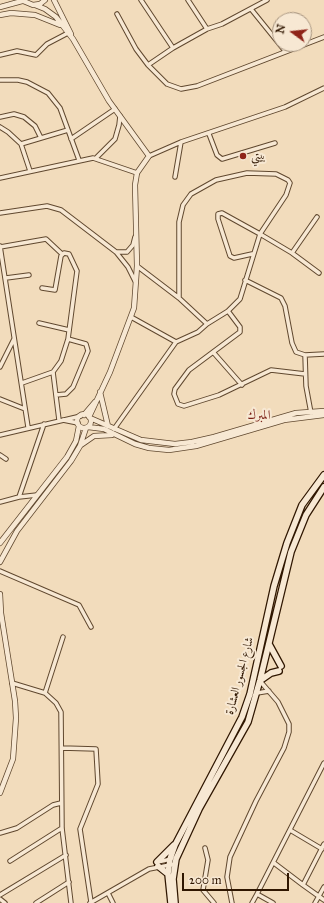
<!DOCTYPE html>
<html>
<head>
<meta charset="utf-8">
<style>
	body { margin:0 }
	#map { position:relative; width:324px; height:903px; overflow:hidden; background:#f2dcbc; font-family:"IM FELL Great Primer",serif }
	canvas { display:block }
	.north { position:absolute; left:272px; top:12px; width:40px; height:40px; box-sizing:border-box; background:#f7e8d3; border:1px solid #a7947f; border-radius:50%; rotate:285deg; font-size:11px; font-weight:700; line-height:16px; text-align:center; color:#2f1600 }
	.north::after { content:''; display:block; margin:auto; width:14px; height:18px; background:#8f2418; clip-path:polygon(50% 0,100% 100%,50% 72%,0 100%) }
	.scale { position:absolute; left:182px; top:873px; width:107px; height:18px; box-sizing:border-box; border:2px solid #2f1600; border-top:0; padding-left:5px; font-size:12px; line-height:14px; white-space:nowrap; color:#2f1600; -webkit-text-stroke:3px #f7e8d3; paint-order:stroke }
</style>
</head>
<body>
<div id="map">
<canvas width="324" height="903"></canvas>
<div class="north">N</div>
<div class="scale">200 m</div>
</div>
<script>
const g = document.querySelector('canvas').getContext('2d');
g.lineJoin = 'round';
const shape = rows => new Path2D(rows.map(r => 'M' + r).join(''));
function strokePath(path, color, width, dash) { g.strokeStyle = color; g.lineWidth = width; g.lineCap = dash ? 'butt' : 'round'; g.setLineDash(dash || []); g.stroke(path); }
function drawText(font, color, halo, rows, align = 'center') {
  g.font = font + ' "IM FELL Great Primer",Amiri,serif'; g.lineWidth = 4; g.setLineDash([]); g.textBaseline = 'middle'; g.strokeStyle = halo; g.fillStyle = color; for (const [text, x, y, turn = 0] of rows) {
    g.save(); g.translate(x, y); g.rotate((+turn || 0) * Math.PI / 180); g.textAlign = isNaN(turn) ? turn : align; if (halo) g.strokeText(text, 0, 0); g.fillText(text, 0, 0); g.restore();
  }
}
const minor = shape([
	[141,0,173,48,207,29,222,24,267,0],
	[188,0,207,29],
	[251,9,285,51],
	[117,14,136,49,148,65,167,84,181,89,197,86,324,37],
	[0,55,17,51,36,55,47,44,68,33],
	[148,65,173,48],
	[0,80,18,80,27,82,48,93,60,108,79,160],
	[0,117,14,114,24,117,35,126,41,138],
	[0,127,8,132,21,144,30,171],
	[209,134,217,155,222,159,275,143],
	[71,139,115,109],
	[21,144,68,130],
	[149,156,181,142,285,107,324,88],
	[96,158,115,139,119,125,120,116],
	[175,177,181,142],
	[0,178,93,158,137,173],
	[0,213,47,206,61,210,116,252,128,267,135,281],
	[0,246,28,427],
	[0,247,46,239,62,254],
	[116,252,127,252,133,245,135,237],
	[292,253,317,217],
	[252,254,234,258,230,256,218,219,218,214,222,213,260,234,292,253,319,273],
	[137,266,179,298,207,324],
	[6,278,29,275],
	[245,280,281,298,285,306,292,343,296,352,305,355,324,354],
	[42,288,55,290,61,256,64,253,69,254,77,271,68,339,61,361,53,372,59,420],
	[228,311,240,327,240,332,189,370,175,389,174,394,178,404,184,406,219,395,271,370,305,374],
	[131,317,176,342,198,332,207,324,228,311,240,299,260,234,286,195,290,183,288,180,276,174,247,173,216,180,191,194,183,205,179,222,179,298],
	[39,323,69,330],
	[213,352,242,385],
	[305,355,306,386,311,413],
	[0,367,14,339],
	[22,383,53,372],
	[56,395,66,394,73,387,88,351,86,344,68,339],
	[0,399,25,409],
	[63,420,78,423],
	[114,429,176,342],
	[0,435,81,416],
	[0,455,6,459],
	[19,497,44,424],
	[0,502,19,497,37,495],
	[0,571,79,605,91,627],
	[12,683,45,693,56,703,61,712,62,828,71,903],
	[45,693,63,637],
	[257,693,269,691],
	[62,748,96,749,98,784,80,829,91,902],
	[290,830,322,849],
	[0,833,17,828,53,805,61,803],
	[324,844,303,885,324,900],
	[205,848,208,860,203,890,214,903],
	[10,861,62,828],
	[158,862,171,859],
	[274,863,303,885],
	[108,893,113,903],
	[257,894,324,763],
	[0,895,66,855],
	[0,899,5,903],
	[36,903,69,882],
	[90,903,149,869,175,864],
	[232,903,227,877,230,857,256,801,284,748,289,732,289,724,278,702,260,681],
	[252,903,257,894,273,903],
	[315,903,324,887]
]);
const tertiary = shape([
	[21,0,33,5,40,4,45,0],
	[54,0,71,34],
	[35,5,45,9,56,17,73,39,109,101,149,156,137,173,135,185,137,266,134,308,110,372,89,417],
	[0,7,22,1],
	[0,15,11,13,35,15,60,25],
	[100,392,108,426],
	'77 421a7 7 0 1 1 14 0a7 7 0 1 1-14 0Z',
	[84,415,95,402],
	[90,418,141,440,175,444,192,442,214,437,296,413,324,411],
	[88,427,104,429,135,444,149,448,169,450,196,446,284,420,324,415],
	[81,445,94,436,112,435],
	[0,543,67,457,76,441,79,426],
	[0,562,17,531,71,461,80,446,86,428],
	[0,594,1,613,15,701,16,718,13,759,0,793]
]);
const secondary = shape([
	[269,644,281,666],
	[261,680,271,673,279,671],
	[157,862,174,845],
	[158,866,168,874],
	[171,903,168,874,170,859,175,845,242,717,250,694,274,586,287,543,302,505,324,475],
	[175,903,173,879,176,859,199,809,248,722,260,680,291,552,306,515,324,487]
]);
strokePath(minor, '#60482f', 5.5);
strokePath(tertiary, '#60482f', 6);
strokePath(secondary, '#2f1600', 8);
strokePath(minor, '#f7e8d3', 3.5);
strokePath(tertiary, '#f7e8d3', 4.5);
strokePath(secondary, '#f7e8d3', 5.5);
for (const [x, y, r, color] of [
	[243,156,4,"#8f2418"]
]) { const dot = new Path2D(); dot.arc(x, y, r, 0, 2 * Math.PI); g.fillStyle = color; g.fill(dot); strokePath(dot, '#f7e8d3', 1.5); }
drawText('12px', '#2f1600', '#f7e8d3', [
	["بيتي",251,156]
], 'left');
drawText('12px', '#2f1600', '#f7e8d3', [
	["شارع الجسور العشارة",240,676,-75]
]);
drawText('13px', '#7a1f14', '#f7e8d3', [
	["المبرك",259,416]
]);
</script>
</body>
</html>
